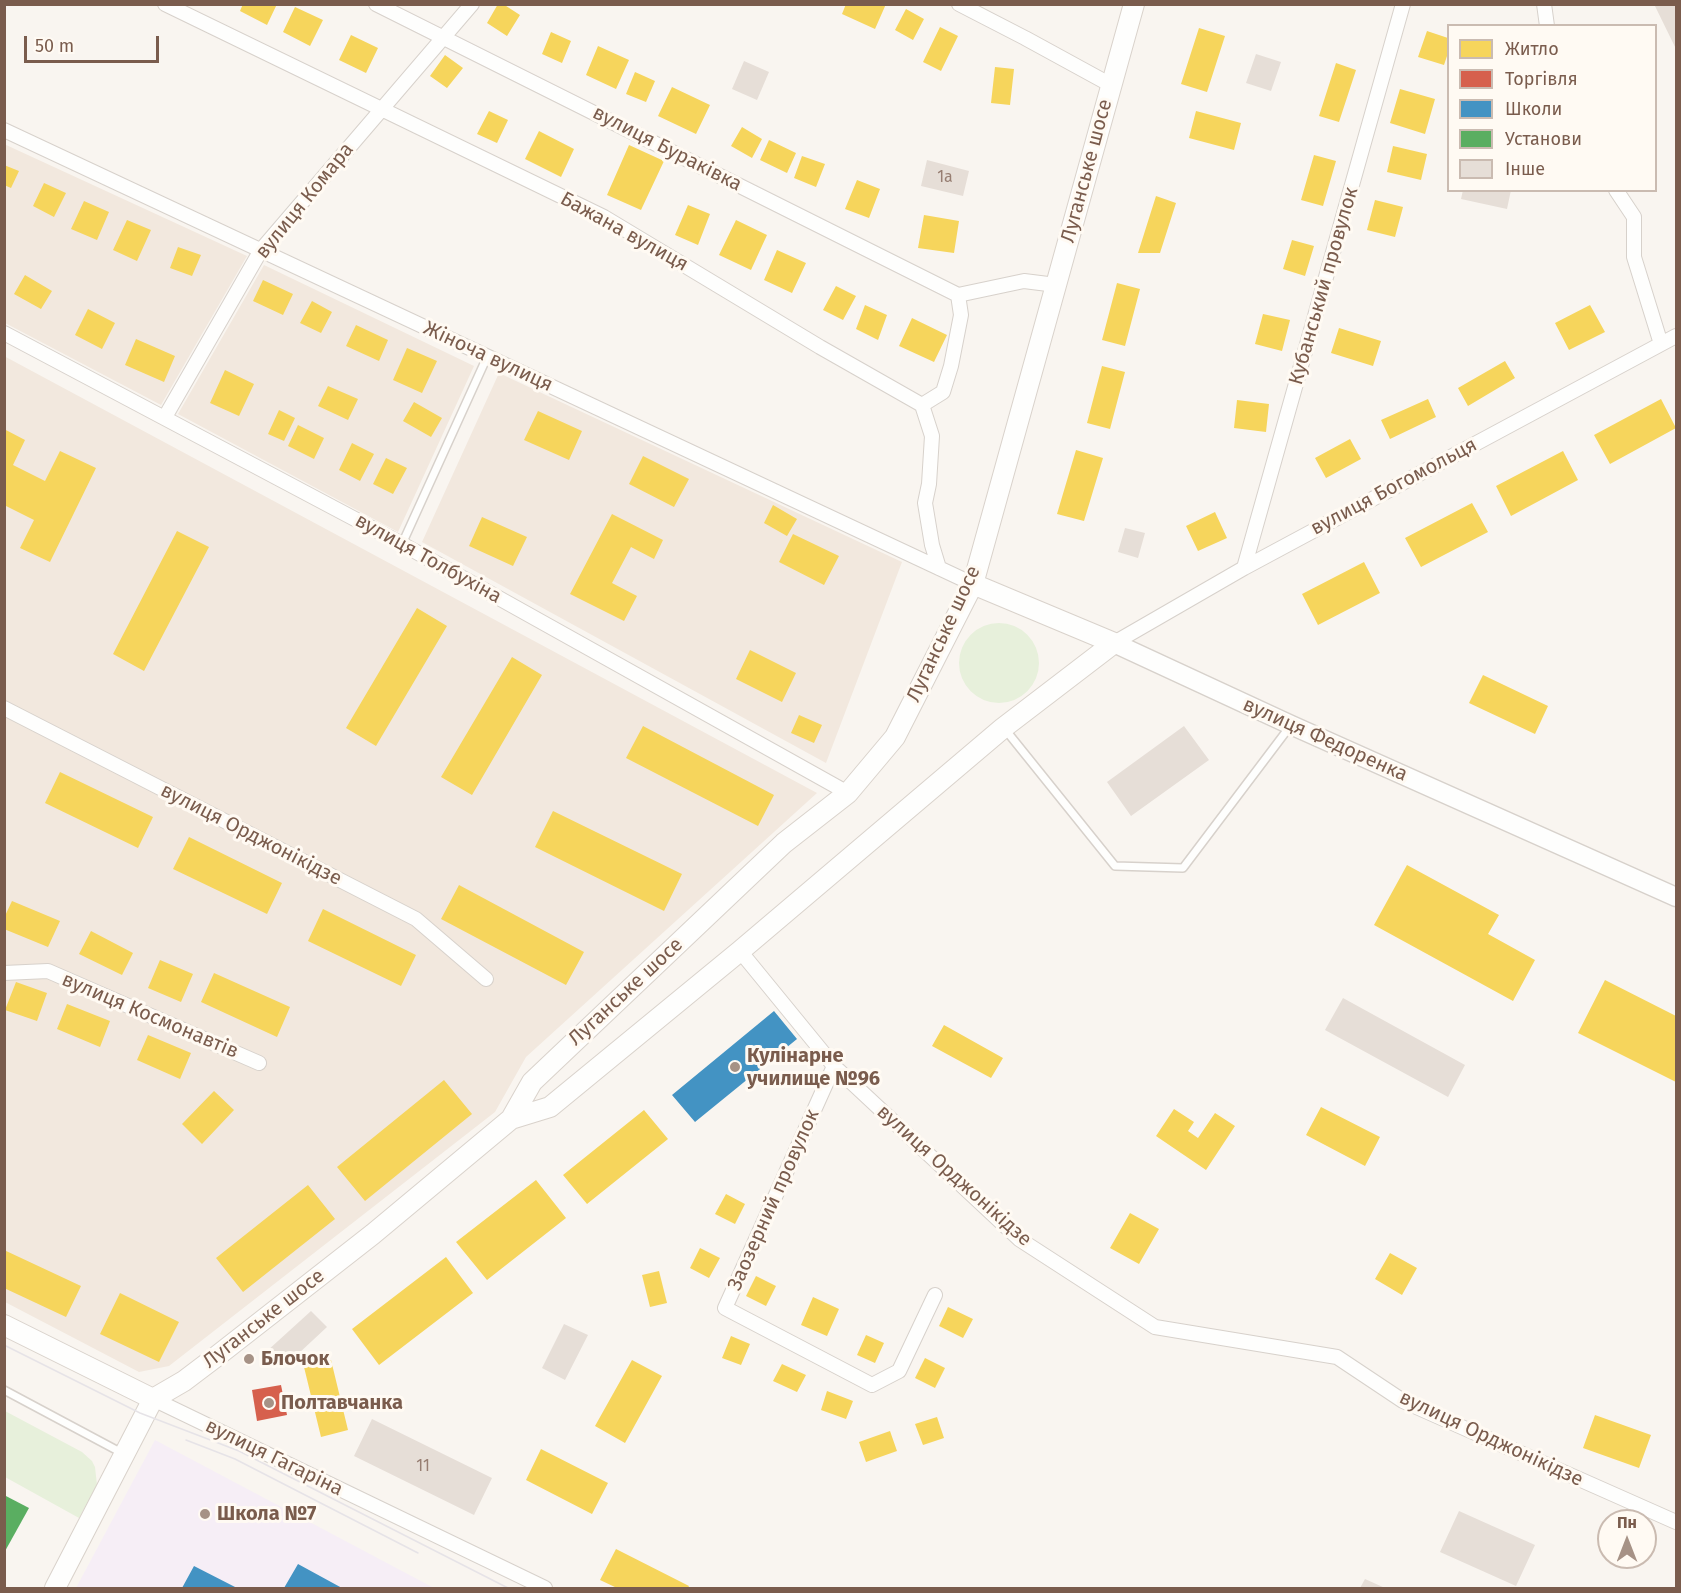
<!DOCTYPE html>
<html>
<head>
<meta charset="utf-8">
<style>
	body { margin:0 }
	#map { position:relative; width:1681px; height:1593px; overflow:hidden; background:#f9f5f0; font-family:"Fira Sans",sans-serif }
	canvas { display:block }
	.frame { position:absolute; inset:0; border:6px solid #7a5c4d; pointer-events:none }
	.legend { position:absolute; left:1447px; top:24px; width:210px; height:168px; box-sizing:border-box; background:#fffaf3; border:2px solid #cabbb1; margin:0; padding:8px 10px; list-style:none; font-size:18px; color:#7a5c4d }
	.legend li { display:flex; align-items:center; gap:12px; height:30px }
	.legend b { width:30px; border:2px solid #cabbb1 }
	.north { position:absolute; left:1597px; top:1509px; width:60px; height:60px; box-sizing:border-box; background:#fffaf3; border:2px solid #cabbb1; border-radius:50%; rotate:0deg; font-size:16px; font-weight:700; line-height:24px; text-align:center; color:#7a5c4d }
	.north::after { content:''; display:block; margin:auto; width:21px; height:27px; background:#a69286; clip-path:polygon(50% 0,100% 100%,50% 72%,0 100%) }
	.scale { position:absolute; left:24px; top:36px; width:135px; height:27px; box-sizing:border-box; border:3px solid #7a5c4d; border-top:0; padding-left:8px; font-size:18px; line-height:21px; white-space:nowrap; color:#7a5c4d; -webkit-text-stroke:4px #fffaf3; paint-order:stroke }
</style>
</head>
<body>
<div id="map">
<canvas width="1681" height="1593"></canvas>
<div class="frame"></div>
<ul class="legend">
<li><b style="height:16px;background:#f6d55c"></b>Житло</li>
<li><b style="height:16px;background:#d6604d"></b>Торгівля</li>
<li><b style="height:16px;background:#4393c3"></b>Школи</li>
<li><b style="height:16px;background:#5aae61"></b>Установи</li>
<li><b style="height:16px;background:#e6ded7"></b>Інше</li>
</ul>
<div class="north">Пн</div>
<div class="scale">50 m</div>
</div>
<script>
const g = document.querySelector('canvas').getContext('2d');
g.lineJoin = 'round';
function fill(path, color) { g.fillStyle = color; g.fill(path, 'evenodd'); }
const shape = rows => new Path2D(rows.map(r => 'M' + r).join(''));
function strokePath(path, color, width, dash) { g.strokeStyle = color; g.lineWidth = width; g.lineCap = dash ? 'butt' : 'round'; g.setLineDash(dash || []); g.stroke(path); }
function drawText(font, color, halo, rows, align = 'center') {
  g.font = font + ' "Fira Sans",sans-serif'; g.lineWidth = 6; g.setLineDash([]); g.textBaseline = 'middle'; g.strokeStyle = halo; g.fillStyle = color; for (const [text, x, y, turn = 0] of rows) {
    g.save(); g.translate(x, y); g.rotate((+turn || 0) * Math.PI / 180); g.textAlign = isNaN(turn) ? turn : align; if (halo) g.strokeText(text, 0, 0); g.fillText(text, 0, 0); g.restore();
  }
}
fill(shape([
	[4,144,247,256,161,405,5,323],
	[264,265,474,366,398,532,178,414],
	[4,356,817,793,526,1057,495,1112,169,1366,139,1372,5,1302],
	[499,373,902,562,826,763,422,542]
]), '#f2e8de');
fill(shape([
	[155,1440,434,1588,76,1588]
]), '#f6eef6');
fill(shape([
	'959 663a40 40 0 1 1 80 0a40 40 0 1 1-80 0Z',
	[5,1411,82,1452,92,1461,95,1467,97,1485,79,1518,5,1477]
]), '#e7f0db');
fill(shape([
	[243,4,277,4,267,25,240,11],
	[498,4,503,4,520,15,507,36,487,23],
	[846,4,886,4,875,29,842,14],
	[295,7,323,20,310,46,283,32],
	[906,9,924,19,913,40,895,30],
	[940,27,958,36,941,71,923,62],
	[1199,28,1225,36,1207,92,1181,84],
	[1427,31,1448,38,1448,53,1444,65,1418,57],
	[551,32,571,41,562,63,542,54],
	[351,35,378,48,366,73,339,60],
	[598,46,629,60,616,89,586,75],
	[445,55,463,68,447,88,430,76],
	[1336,63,1356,70,1339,122,1319,116],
	[995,67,1014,69,1010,105,991,103],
	[635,72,655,81,646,102,626,94],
	[672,87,710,105,696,134,658,116],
	[1400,89,1435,99,1425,134,1390,123],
	[489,111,508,120,497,143,477,134],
	[1196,111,1241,123,1234,150,1189,138],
	[742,127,762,139,752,158,731,146],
	[539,131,574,149,561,177,525,159],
	[769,140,796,153,787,173,760,160],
	[629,145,664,161,641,210,607,195],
	[1393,146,1427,154,1421,180,1387,172],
	[1314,155,1336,161,1323,206,1301,200],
	[802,156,825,164,816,187,794,178],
	[4,165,19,171,11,188,4,185],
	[857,180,880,189,869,218,845,209],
	[44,183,66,193,54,217,33,206],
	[1156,196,1176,203,1160,253,1138,253],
	[1375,200,1403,207,1395,237,1367,230],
	[84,201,109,212,97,240,71,229],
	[688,205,710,214,698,245,675,235],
	[924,215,959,221,954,253,918,248],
	[127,220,151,230,137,261,113,250],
	[736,220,767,235,751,270,719,255],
	[1292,240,1314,246,1305,276,1283,269],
	[178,247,201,255,192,276,170,268],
	[777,250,806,263,792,293,764,280],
	[25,275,52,291,41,309,14,294],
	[263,280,293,294,283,315,253,301],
	[1117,283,1140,289,1125,346,1102,340],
	[836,286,856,296,843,320,823,310],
	[312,301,332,312,321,333,300,323],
	[865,305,887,315,878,340,856,329],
	[1590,305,1605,332,1569,350,1555,323],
	[88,309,115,323,102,349,75,335],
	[1263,314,1290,320,1282,351,1255,344],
	[912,318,947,335,934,362,899,346],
	[356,325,388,340,379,361,346,346],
	[1339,328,1381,341,1373,366,1331,353],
	[136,339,175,356,164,382,125,365],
	[407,348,437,361,422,393,393,380],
	[1505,361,1515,378,1468,406,1458,388],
	[1102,366,1125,372,1110,429,1087,423],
	[225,370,254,384,239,416,210,403],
	[328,386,358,399,348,420,318,406],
	[1428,399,1436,417,1390,439,1381,420],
	[1661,399,1676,428,1610,464,1594,435],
	[1237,400,1269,404,1266,432,1234,428],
	[414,402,442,418,431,437,403,421],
	[279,410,295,418,284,441,268,434],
	[538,411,582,431,569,460,524,440],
	[298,425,324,438,314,459,288,446],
	[4,429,25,440,13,465,45,481,60,451,96,468,50,562,20,548,34,520,4,505],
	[1350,439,1361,459,1326,478,1315,458],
	[352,443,374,454,360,481,339,470],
	[1076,450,1103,458,1084,521,1057,514],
	[1563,451,1578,480,1511,516,1496,486],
	[643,456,689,479,674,507,629,484],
	[386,458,407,468,393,494,373,484],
	[1472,503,1488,532,1421,567,1405,538],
	[773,505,797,519,787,536,764,523],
	[1215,512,1227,538,1198,551,1186,526],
	[612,514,663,540,654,559,631,547,612,583,637,596,624,621,570,594],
	[482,517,527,537,513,566,469,546],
	[177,531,209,547,144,671,113,654],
	[793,534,839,556,824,585,779,562],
	[1364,562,1380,593,1318,625,1302,594],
	[417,608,447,626,376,746,346,728],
	[750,650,796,673,782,702,736,679],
	[512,657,542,675,472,795,441,777],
	[1483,675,1548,706,1535,734,1469,703],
	[799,715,822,725,814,743,791,733],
	[643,726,774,795,758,826,626,758],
	[60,772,153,817,138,848,45,803],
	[553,811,682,874,664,911,535,847],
	[189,837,282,883,267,914,173,869],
	[1407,865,1499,915,1488,934,1535,960,1513,1001,1374,925],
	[459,885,584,952,566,985,441,919],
	[12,901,60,921,48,947,4,929,4,918],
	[323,909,416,955,401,986,308,941],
	[91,931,133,953,122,975,79,954],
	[160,960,193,974,181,1002,148,988],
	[214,973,290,1007,277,1037,201,1002],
	[1605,980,1676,1016,1676,1082,1578,1033],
	[16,982,47,993,37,1021,5,1010],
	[67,1004,110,1021,100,1047,57,1029],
	[944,1025,1003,1058,991,1078,932,1046],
	[148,1035,191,1053,180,1079,137,1060],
	[444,1080,472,1114,365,1201,337,1167],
	[214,1091,234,1110,202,1144,182,1124],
	[1321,1107,1380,1137,1365,1166,1306,1135],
	[1174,1109,1194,1122,1188,1131,1198,1138,1215,1113,1235,1126,1206,1170,1156,1136],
	[644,1110,668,1139,587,1204,563,1175],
	[536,1180,566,1218,487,1280,456,1242],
	[308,1185,335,1219,243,1292,216,1258],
	[726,1194,745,1204,735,1224,715,1214],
	[1130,1213,1159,1229,1139,1264,1110,1248],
	[700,1248,720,1258,709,1278,690,1268],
	[4,1250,81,1286,66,1317,4,1288],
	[1390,1253,1417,1268,1402,1295,1375,1279],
	[446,1257,473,1293,379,1365,352,1329],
	[659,1271,667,1303,650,1307,642,1275],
	[756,1276,776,1286,766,1306,746,1296],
	[120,1293,179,1322,159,1362,100,1334],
	[813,1297,839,1309,827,1336,801,1325],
	[948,1307,973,1319,963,1338,939,1326],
	[866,1335,884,1343,875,1363,857,1355],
	[731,1336,750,1344,741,1365,722,1358],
	[925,1358,945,1368,935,1388,915,1378],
	[331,1360,348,1430,321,1437,304,1367],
	[632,1360,662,1376,625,1443,595,1426],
	[782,1364,806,1375,797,1392,773,1381],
	[827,1391,853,1401,846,1419,821,1410],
	[1595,1415,1651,1435,1639,1468,1583,1448],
	[937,1417,944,1438,923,1445,915,1424],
	[890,1431,897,1451,866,1462,859,1442],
	[541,1449,608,1483,592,1514,526,1480],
	[616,1549,689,1586,688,1588,617,1588,600,1580]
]), '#f6d55c');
fill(shape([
	[281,1385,287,1415,257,1421,252,1390]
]), '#d6604d');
fill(shape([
	[774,1011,797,1039,695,1122,672,1095],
	[298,1564,342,1588,284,1588],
	[194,1566,237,1588,182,1588]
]), '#4393c3');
fill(shape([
	[4,1495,29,1508,4,1553]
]), '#5aae61');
fill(shape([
	[1654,4,1676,4,1676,49],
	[1256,54,1281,62,1271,91,1246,83],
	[744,61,769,72,757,100,732,89],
	[927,160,969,171,963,196,921,186],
	[1463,190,1511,190,1507,209,1461,199],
	[1125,528,1145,533,1138,558,1118,552],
	[1184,726,1209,760,1131,816,1107,782],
	[1343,998,1465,1065,1448,1097,1325,1030],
	[311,1311,327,1327,283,1368,267,1351],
	[564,1324,588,1335,565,1380,542,1368],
	[372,1419,492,1478,474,1515,354,1456],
	[1459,1511,1535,1545,1516,1586,1440,1552],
	[1365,1579,1385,1588,1360,1588]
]), '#e6ded7');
const service = shape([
	[402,544,487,357],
	[1004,728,1115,866,1183,868,1291,725],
	[4,1390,122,1453]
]);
const minor = shape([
	[165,4,604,217,820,347,922,405,932,436,929,484,925,503,932,545,939,568],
	[376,4,958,295],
	[959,4,1025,38,1111,85],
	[1544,4,1547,26],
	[4,130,973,584],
	[1616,190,1634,217,1634,257,1661,344],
	[958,295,1024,281,1056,285],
	[4,333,402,544,848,793],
	[922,405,943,392,951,366,961,315,958,295],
	[165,417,261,250,472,4],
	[1244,568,1403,4],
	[1114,643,1244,568,1676,336],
	[4,708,416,919,486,979],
	[740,951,834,1066,1019,1239,1155,1327,1337,1357,1403,1401,1676,1522],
	[4,973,48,971,259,1063],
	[834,1066,725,1308,872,1385,899,1371,935,1295],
	[153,1399,545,1588]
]);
const tertiary = shape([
	[1114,643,1291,725,1676,897]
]);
const secondary = shape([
	[511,1119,550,1107,740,951,1003,728,1114,643,973,584],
	[4,1325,153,1399],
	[55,1588,153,1399,184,1381,217,1356,373,1234,511,1119,532,1082,784,843,848,793,895,737,973,584,1134,4]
]);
strokePath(service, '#d7d1cb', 10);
strokePath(minor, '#d7d1cb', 16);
strokePath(tertiary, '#d7d1cb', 21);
strokePath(secondary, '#d9d2cb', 22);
strokePath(service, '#fefefd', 7);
strokePath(minor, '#fefefd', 14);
strokePath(tertiary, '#fefefd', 18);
strokePath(secondary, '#fefefd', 20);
strokePath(shape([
	[4,1345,140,1413,239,1451,508,1588],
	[186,1440,235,1459,418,1553]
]), '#e6e3e7', 1.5);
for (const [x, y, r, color] of [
	[735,1067,6,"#a69286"],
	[249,1359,6,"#a69286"],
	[269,1403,6,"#a69286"],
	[205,1514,6,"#a69286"]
]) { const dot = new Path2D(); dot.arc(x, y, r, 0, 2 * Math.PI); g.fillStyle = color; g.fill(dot); strokePath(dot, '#fffaf3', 2); }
drawText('16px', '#977e72', null, [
	["1а",945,178],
	["11",423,1467]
]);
drawText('20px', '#7a5c4d', '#fffaf3', [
	["вулиця Бураківка",667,149,27],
	["Луганське шосе",1087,171,-75],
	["вулиця Комара",305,201,-51],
	["Бажана вулиця",624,232,29],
	["Кубанський провулок",1324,286,-74],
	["Жіноча вулиця",488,357,25],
	["вулиця Богомольця",1394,487,-28],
	["вулиця Толбухіна",428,559,29],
	["Луганське шосе",944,634,-65],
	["вулиця Федоренка",1325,740,24],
	["вулиця Орджонікідзе",251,835,27],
	["Луганське шосе",626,992,-43],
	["вулиця Космонавтів",150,1016,23],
	["вулиця Орджонікідзе",954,1176,42],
	["Заозерний провулок",774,1200,-66],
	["Луганське шосе",264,1319,-38],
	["вулиця Орджонікідзе",1491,1439,25],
	["вулиця Гагаріна",274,1458,26]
]);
drawText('bold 20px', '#7a5c4d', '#fffaf3', [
	["Кулінарне",747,1056],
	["училище №96",747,1079],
	["Блочок",261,1359],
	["Полтавчанка",281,1403],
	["Школа №7",217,1514]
], 'left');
</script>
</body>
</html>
